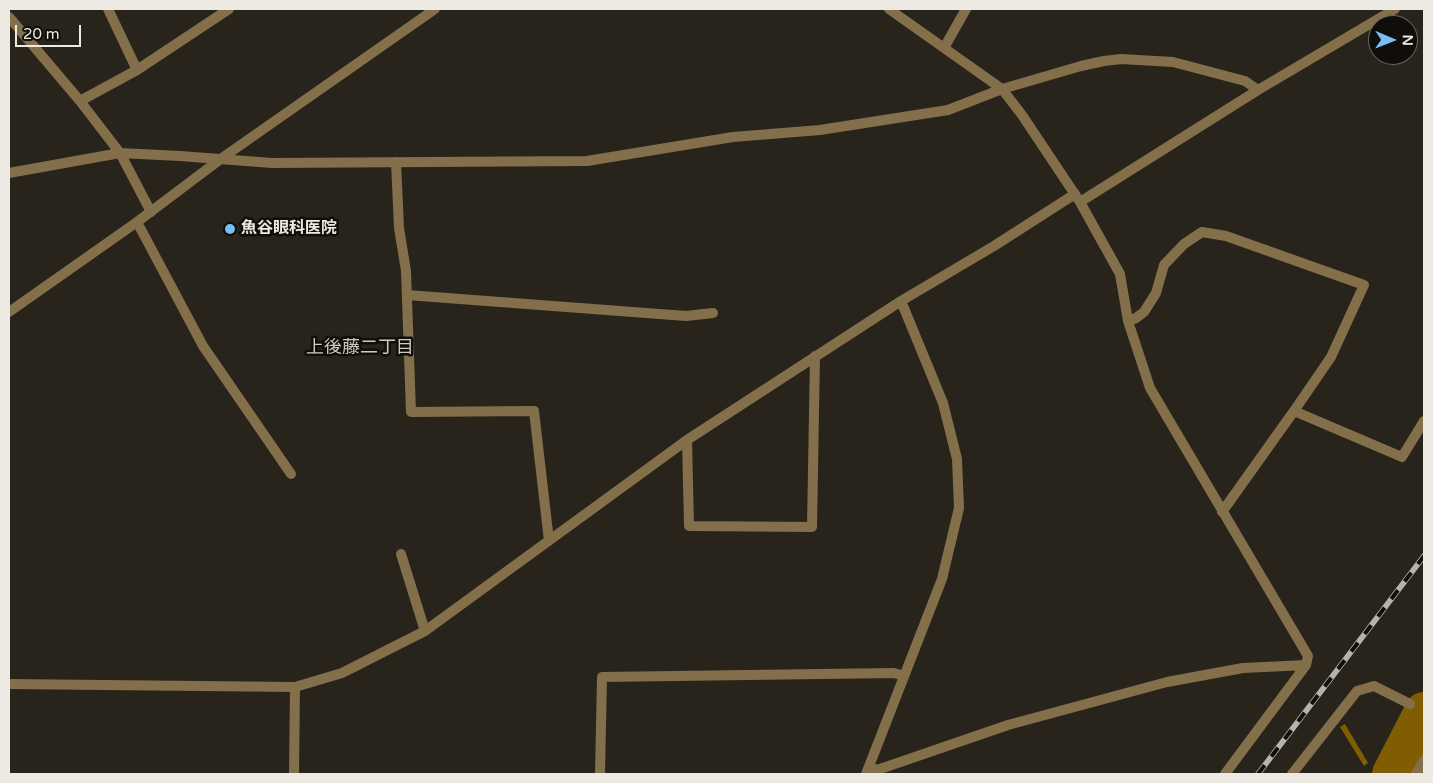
<!DOCTYPE html>
<html>
<head>
<meta charset="utf-8">
<style>
	body { margin:0 }
	#map { position:relative; width:1433px; height:783px; overflow:hidden; background:#29241b; font-family:"Varela Round",sans-serif }
	canvas { display:block }
	.frame { position:absolute; inset:0; border:10px solid #ede9e3; pointer-events:none }
	.north { position:absolute; left:1368px; top:15px; width:50px; height:50px; box-sizing:border-box; background:#100e0a; border:1px solid #686661; border-radius:50%; rotate:91deg; font-size:14px; font-weight:700; line-height:20px; text-align:center; color:#ede9e3 }
	.north::after { content:''; display:block; margin:auto; width:18px; height:22px; background:#78bff7; clip-path:polygon(50% 0,100% 100%,50% 72%,0 100%) }
	.scale { position:absolute; left:15px; top:25px; width:66px; height:22px; box-sizing:border-box; border:2px solid #ede9e3; border-top:0; padding-left:6px; font-size:15px; line-height:18px; white-space:nowrap; color:#ede9e3; -webkit-text-stroke:4px #100e0a; paint-order:stroke }
</style>
</head>
<body>
<div id="map">
<canvas width="1433" height="783"></canvas>
<div class="frame"></div>
<div class="north">N</div>
<div class="scale">20 m</div>
</div>
<script>
const g = document.querySelector('canvas').getContext('2d');
g.lineJoin = 'round';
function fill(path, color) { g.fillStyle = color; g.fill(path, 'evenodd'); }
const shape = rows => new Path2D(rows.map(r => 'M' + r).join(''));
function strokePath(path, color, width, dash) { g.strokeStyle = color; g.lineWidth = width; g.lineCap = dash ? 'butt' : 'round'; g.setLineDash(dash || []); g.stroke(path); }
function drawText(font, color, halo, rows, align = 'center') {
  g.font = font + ' "Varela Round","Noto Sans JP",sans-serif'; g.lineWidth = 5; g.setLineDash([]); g.textBaseline = 'middle'; g.strokeStyle = halo; g.fillStyle = color; for (const [text, x, y, turn = 0] of rows) {
    g.save(); g.translate(x, y); g.rotate((+turn || 0) * Math.PI / 180); g.textAlign = isNaN(turn) ? turn : align; if (halo) g.strokeText(text, 0, 0); g.fillText(text, 0, 0); g.restore();
  }
}
fill(shape([
	[1345,724,1368,763,1364,766,1340,727]
]), '#805d00');
strokePath(shape([
	[1392,774,1424,712]
]), '#805d00', 40);
strokePath(shape([
	[108,9,137,70],
	[9,17,80,101,120,153,151,212],
	[944,48,966,9],
	[80,101,137,70,229,9],
	[396,162,399,228,406,271,411,412,534,411,549,541],
	[9,173,120,153,180,156,272,163,587,161,733,137,820,130,948,110,1002,89,1081,66,1104,61,1121,59,1173,62,1245,81,1258,90],
	[1080,202,1258,90,1395,9],
	[137,222,203,346,291,474],
	[407,295,686,316,713,313],
	[9,312,137,222,222,158,435,9],
	[1128,321,1136,318,1144,312,1156,293,1164,265,1184,244,1202,232,1226,236,1364,285,1331,357,1294,411],
	[687,440,689,526,812,527,815,356],
	[1222,512,1294,411,1402,457,1424,421],
	[401,554,425,631],
	[9,684,295,687,342,673,425,631,687,440,901,301,994,246,1075,194],
	[868,770,880,769,1008,725,1167,682,1243,668,1306,665,1308,656,1150,388,1128,321,1120,274,1080,202,1022,115,1002,89,889,9],
	[294,774,295,687],
	[600,774,602,677,894,673,904,676],
	[866,774,942,579,959,508,957,459,943,403,901,301],
	[1225,774,1306,665],
	[1292,774,1357,691,1374,686,1410,704],
	[1416,774,1424,760]
]), '#836f4a', 10);
const rail = shape([
	[1258,774,1424,556]
]);
strokePath(rail, '#b7b3ac', 5.5);
strokePath(rail, '#100e0a', 4, [11]);
for (const [x, y, r, color] of [
	[230,229,6,"#78bff7"]
]) { const dot = new Path2D(); dot.arc(x, y, r, 0, 2 * Math.PI); g.fillStyle = color; g.fill(dot); strokePath(dot, '#100e0a', 2); }
drawText('bold 16px', '#ede9e3', '#100e0a', [
	["魚谷眼科医院",241,229]
], 'left');
drawText('18px', '#d0cabe', '#100e0a', [
	["上後藤二丁目",360,348]
]);
</script>
</body>
</html>
